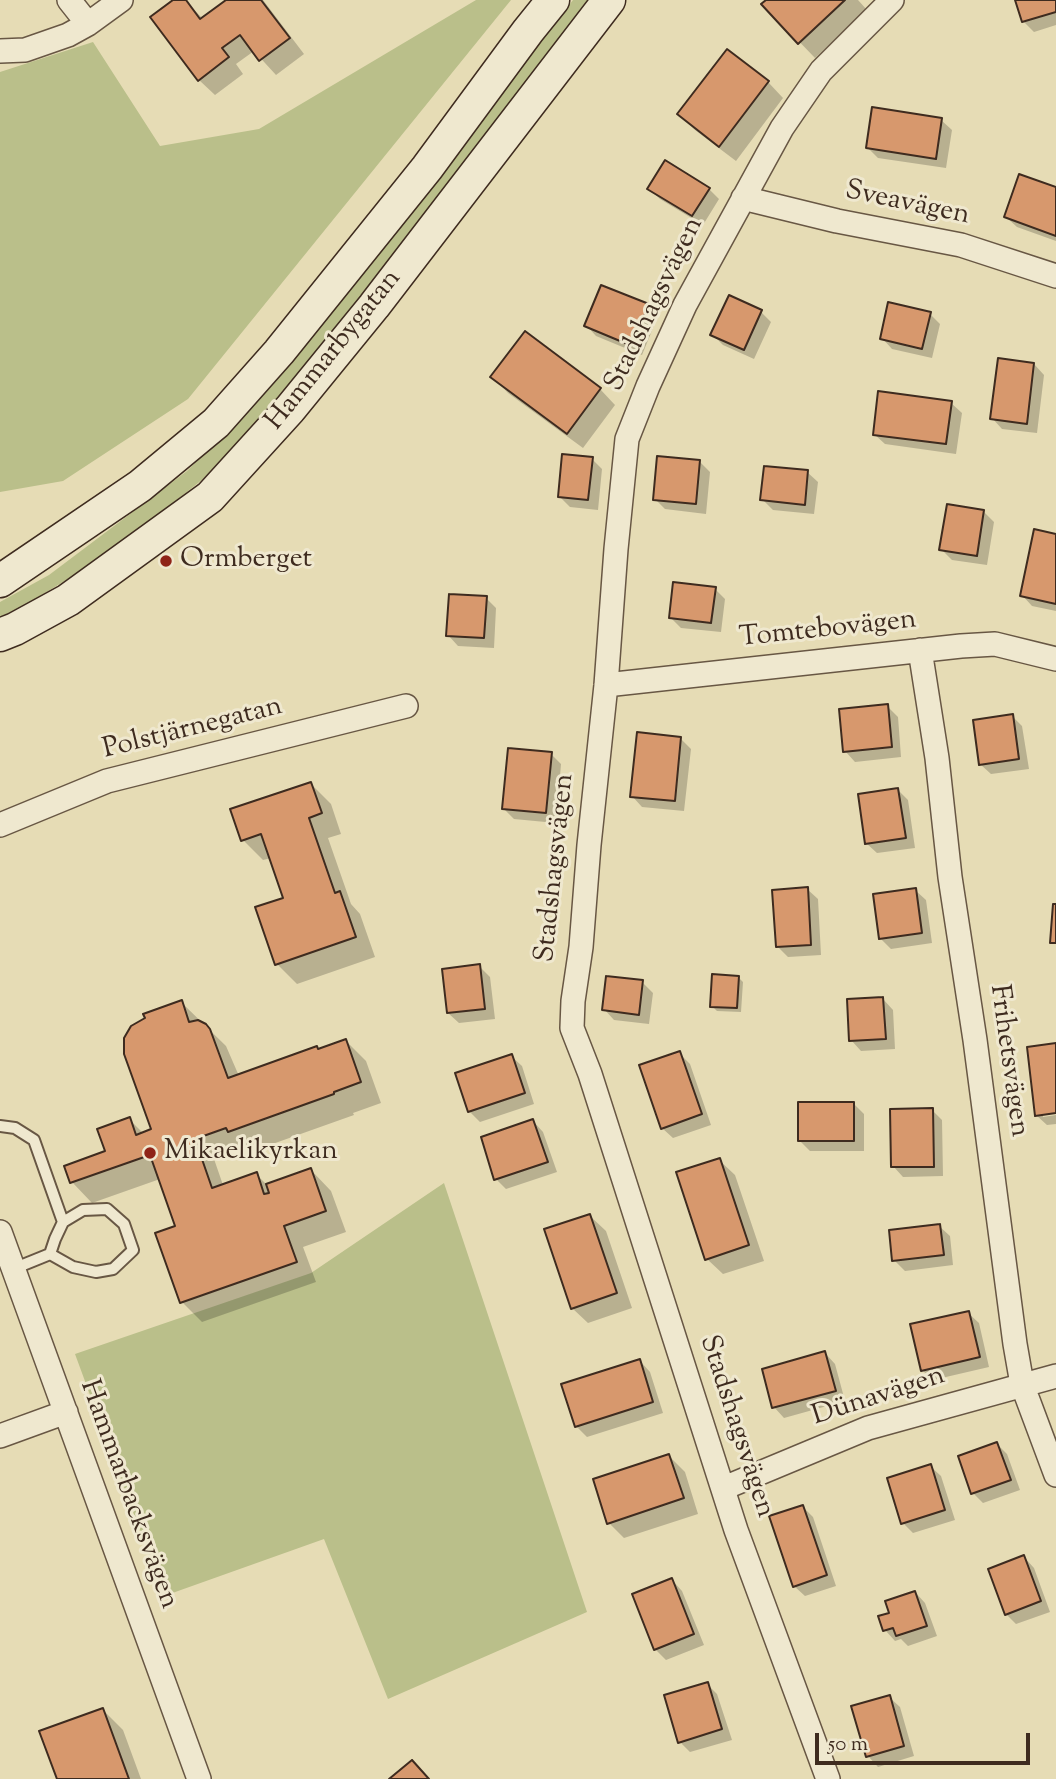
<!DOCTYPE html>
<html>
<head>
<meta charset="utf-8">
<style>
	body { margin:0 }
	#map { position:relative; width:1056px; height:1779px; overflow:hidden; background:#e6dcb5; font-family:"Sorts Mill Goudy",serif }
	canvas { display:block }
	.scale { position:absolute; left:815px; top:1733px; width:215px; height:32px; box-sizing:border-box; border:4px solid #3e2b1f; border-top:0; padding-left:9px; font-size:21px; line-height:24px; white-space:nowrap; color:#3e2b1f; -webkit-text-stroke:5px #efe8cf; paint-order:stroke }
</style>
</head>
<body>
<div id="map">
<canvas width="1056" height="1779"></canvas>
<div class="scale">50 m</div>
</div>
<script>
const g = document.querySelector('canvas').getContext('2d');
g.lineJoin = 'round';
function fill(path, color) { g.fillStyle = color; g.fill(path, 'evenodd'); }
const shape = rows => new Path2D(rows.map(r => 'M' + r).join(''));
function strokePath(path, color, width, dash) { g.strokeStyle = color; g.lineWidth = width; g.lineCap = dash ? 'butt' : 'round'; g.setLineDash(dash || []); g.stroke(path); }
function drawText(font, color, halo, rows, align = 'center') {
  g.font = font + ' "Sorts Mill Goudy",serif'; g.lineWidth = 6; g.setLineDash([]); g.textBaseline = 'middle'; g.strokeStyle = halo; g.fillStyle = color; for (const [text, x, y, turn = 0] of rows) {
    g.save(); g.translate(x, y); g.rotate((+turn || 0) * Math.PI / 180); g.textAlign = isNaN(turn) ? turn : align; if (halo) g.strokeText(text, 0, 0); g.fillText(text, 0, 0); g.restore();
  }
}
fill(shape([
	[476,0,511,0,188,399,63,481,0,492,0,72,93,42,160,146,259,129],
	[573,0,593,0,342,322,277,404,203,479,163,511,91,565,25,605,0,617,0,602,49,575,187,471,270,388,337,305,456,147],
	[444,1183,587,1612,388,1699,324,1539,164,1596,75,1354,311,1273]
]), '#babf8a');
fill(shape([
	[176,0,185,0,203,19,229,0,263,0,304,54,276,75,254,51,236,64,243,74,215,95,199,80],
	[769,0,858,0,867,10,815,58,764,5],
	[1017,0,1056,0,1056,25,1034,32,1023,21],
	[768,82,783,98,736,161,695,130,679,114],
	[941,120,952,130,946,168,878,158,867,147],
	[649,189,709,189,719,199,703,225,660,199],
	[1056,189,1056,241,1017,227,1006,217],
	[648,306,658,316,642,355,596,336,586,325],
	[761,312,771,322,754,359,723,345,712,334],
	[930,314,940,324,932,358,892,349,882,338],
	[1034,364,1044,375,1037,433,1002,429,992,418],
	[493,377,600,389,615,405,583,448,508,393],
	[951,403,962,413,956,454,885,444,874,434],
	[592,459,602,469,598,510,570,507,560,497],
	[700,462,710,472,706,514,665,509,655,499],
	[807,472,818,482,814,514,773,510,762,499],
	[983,511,994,522,987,565,952,560,941,549],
	[1056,536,1056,611,1032,606,1022,595],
	[715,589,725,599,721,632,681,628,670,617],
	[486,598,496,608,494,648,458,646,448,635],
	[887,706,898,717,901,757,855,762,845,751],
	[1012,716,1022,726,1029,769,991,774,980,764],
	[680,738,691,749,684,811,642,807,632,796],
	[551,754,561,764,556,823,514,819,504,809],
	[311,784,331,804,341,834,328,838,351,904,360,914,375,957,297,984,277,964,285,899,271,858,263,860,243,840],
	[898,790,908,800,915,848,877,853,866,843],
	[807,889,818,899,821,955,788,957,777,946],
	[915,890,926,900,932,943,891,949,881,939],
	[479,966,490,977,495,1019,459,1023,448,1013],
	[738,977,743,982,741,1012,717,1011,712,1006],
	[642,982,653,993,649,1024,614,1020,604,1009],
	[883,999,893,1010,895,1049,861,1051,851,1040],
	[181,1002,226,1046,239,1076,346,1041,366,1061,381,1103,353,1113,354,1115,250,1152,246,1148,214,1159,223,1185,256,1174,267,1185,311,1170,331,1191,346,1232,303,1247,316,1282,202,1322,182,1302,177,1227,160,1179,92,1203,72,1182,66,1167,107,1152,129,1119,144,1134,153,1130],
	[1056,1045,1056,1111,1043,1113,1043,1117,1056,1115,1056,1124,1047,1125,1036,1115],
	[679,1053,690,1064,711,1125,673,1138,662,1128],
	[511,1056,522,1066,534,1104,480,1122,469,1111],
	[854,1104,864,1114,864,1151,810,1151,799,1140],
	[932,1110,942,1120,943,1176,903,1177,893,1166],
	[533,1121,543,1132,557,1172,506,1189,496,1179],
	[719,1160,735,1175,764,1261,723,1274,707,1259],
	[590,1216,606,1231,632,1308,588,1323,572,1308],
	[939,1226,950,1236,953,1265,905,1271,894,1260],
	[968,1313,979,1323,989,1367,933,1380,922,1370],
	[825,1353,835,1364,845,1401,784,1418,774,1407],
	[640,1361,650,1372,663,1413,587,1437,576,1426],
	[997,1444,1007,1454,1020,1490,983,1503,973,1493],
	[669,1456,685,1472,698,1514,624,1538,609,1523],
	[930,1466,941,1476,955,1520,913,1533,903,1523],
	[803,1507,813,1517,836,1586,805,1596,794,1586],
	[1024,1557,1034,1568,1050,1612,1016,1624,1006,1614],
	[672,1580,682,1591,704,1645,666,1660,655,1649],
	[915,1592,925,1603,937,1636,908,1646,901,1639,895,1641,885,1630,891,1614],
	[707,1684,717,1694,732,1740,690,1752,680,1742],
	[889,1697,900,1707,914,1756,878,1767,868,1756],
	[103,1710,123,1730,141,1779,58,1779]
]), '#0003');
const building = shape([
	[173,0,186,0,200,19,226,0,261,0,290,38,259,61,240,35,222,48,229,57,198,81,150,17,173,0],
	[766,0,845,0,798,44,761,4,766,0],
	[1015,0,1056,0,1056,12,1022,22,1015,0],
	[727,49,769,81,719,147,677,114,727,49],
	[872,107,942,118,936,159,866,148,872,107],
	[665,160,710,188,692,216,647,189,665,160],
	[1019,174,1056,187,1056,236,1004,217,1019,174],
	[601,285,649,304,632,346,584,326,601,285],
	[729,295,762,310,744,350,710,335,729,295],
	[888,302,931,312,922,349,880,339,888,302],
	[525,331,601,388,567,434,490,377,525,331],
	[998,358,1034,363,1027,424,990,419,998,358],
	[878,391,952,401,946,444,873,435,878,391],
	[562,454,593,457,588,500,558,497,562,454],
	[657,456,700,460,696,504,653,500,657,456],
	[764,466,808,470,805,505,760,500,764,466],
	[947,504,984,510,977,556,939,550,947,504],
	[1034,529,1056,534,1056,604,1020,596,1034,529],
	[673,582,716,587,711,623,669,618,673,582],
	[449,594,487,596,484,638,446,636,449,594],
	[888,704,892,747,843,752,839,709,888,704],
	[1013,714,1019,759,979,765,973,720,1013,714],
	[637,732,681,737,675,801,630,797,637,732],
	[508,748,552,752,546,813,502,809,508,748],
	[311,782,322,813,309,818,335,893,340,891,356,937,275,965,255,907,283,898,261,834,241,841,230,809,311,782],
	[898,788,906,838,865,844,858,794,898,788],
	[808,887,811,945,776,947,772,890,808,887],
	[916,888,922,933,879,939,873,894,916,888],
	[1053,904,1056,904,1056,943,1050,943,1053,904],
	[480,964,485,1009,447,1013,442,969,480,964],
	[712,974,739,976,737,1008,710,1007,712,974],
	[606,976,643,980,639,1015,602,1010,606,976],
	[883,997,886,1039,849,1041,847,999,883,997],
	[182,1000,189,1022,198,1020,206,1024,210,1029,228,1078,317,1046,318,1049,346,1039,361,1082,334,1092,334,1094,228,1132,226,1128,195,1139,212,1188,257,1172,264,1194,269,1193,266,1184,311,1168,326,1211,284,1226,297,1262,180,1303,155,1233,175,1226,150,1155,70,1183,64,1166,105,1151,97,1129,130,1117,136,1135,151,1129,124,1054,124,1038,131,1026,145,1018,143,1014,182,1000],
	[1056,1043,1056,1113,1035,1116,1027,1047,1056,1043],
	[680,1051,702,1114,661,1129,639,1065,680,1051],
	[512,1054,525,1093,468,1112,455,1073,512,1054],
	[798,1102,854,1102,854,1141,798,1141,798,1102],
	[933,1108,934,1167,891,1167,890,1109,933,1108],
	[533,1119,548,1162,494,1180,481,1137,533,1119],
	[720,1158,749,1245,705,1260,676,1172,720,1158],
	[590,1214,617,1293,571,1309,544,1229,590,1214],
	[940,1224,944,1255,892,1261,889,1230,940,1224],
	[969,1311,980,1357,921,1371,910,1324,969,1311],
	[825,1351,836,1391,772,1408,762,1369,825,1351],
	[640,1359,653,1402,575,1427,561,1384,640,1359],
	[997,1442,1011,1480,971,1494,958,1456,997,1442],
	[669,1454,684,1498,607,1524,593,1479,669,1454],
	[931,1464,945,1510,901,1524,887,1478,931,1464],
	[803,1505,827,1575,793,1587,769,1516,803,1505],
	[1024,1555,1041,1601,1005,1615,988,1569,1024,1555],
	[672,1578,694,1634,654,1650,632,1594,672,1578],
	[915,1591,927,1626,896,1636,893,1628,883,1631,878,1616,889,1613,885,1601,915,1591],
	[708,1682,722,1729,678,1743,664,1695,708,1682],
	[890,1695,904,1746,866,1757,851,1706,890,1695],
	[103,1708,129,1779,57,1779,39,1731,103,1708],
	[412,1760,429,1779,389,1779,412,1760]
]);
fill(building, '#d7986d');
strokePath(building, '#3e2b1f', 2);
const lane = shape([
	[0,1126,15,1128,34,1140,63,1222,55,1239,50,1254,13,1269],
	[50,1254,73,1267,96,1272,113,1269,133,1250,124,1224,107,1209,83,1210,63,1222]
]);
const street = shape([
	[69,0,88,24],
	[0,51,25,50,68,35,88,24,121,0],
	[743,198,837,221,961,245,1056,276],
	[920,650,937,758,950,877,975,1040,1015,1344,1022,1384,1056,1475],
	[606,685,961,646,995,644,1056,659],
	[0,825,107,781,406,706],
	[0,1232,199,1779],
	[0,1436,66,1412],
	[724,1488,868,1428,1056,1376],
	[828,1779,736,1530,590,1074,572,1028,573,1001,581,947,589,845,606,685,616,549,627,439,648,386,685,305,782,128,821,71,892,0]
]);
const secondary = shape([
	[0,581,140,486,216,423,279,352,427,168,528,31,553,0],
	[0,635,15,629,68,600,210,497,290,409,374,306,609,0]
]);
strokePath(lane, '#685744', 14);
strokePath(street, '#685744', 26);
strokePath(secondary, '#3e2b1f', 35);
strokePath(lane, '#efe8cf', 10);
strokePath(street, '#efe8cf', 23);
strokePath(secondary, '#efe8cf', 32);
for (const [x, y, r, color] of [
	[166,561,7,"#8f2418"],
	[150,1153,7,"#8f2418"]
]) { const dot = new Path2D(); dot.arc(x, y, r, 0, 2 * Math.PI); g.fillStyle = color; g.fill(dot); strokePath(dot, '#efe8cf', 2.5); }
drawText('28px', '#3e2b1f', '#efe8cf', [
	["Sveavägen",907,205,12],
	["Stadshagsvägen",656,305,-64],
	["Hammarbygatan",335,351,-51],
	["Tomtebovägen",828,631,-6],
	["Polstjärnegatan",193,730,-14],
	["Stadshagsvägen",557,868,-84],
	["Frihetsvägen",1007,1061,82],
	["Dünavägen",879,1398,-18],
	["Stadshagsvägen",735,1427,72],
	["Hammarbacksvägen",127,1495,70]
]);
drawText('28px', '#3e2b1f', '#efe8cf', [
	["Ormberget",180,561],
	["Mikaelikyrkan",164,1153]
], 'left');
</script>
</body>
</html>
